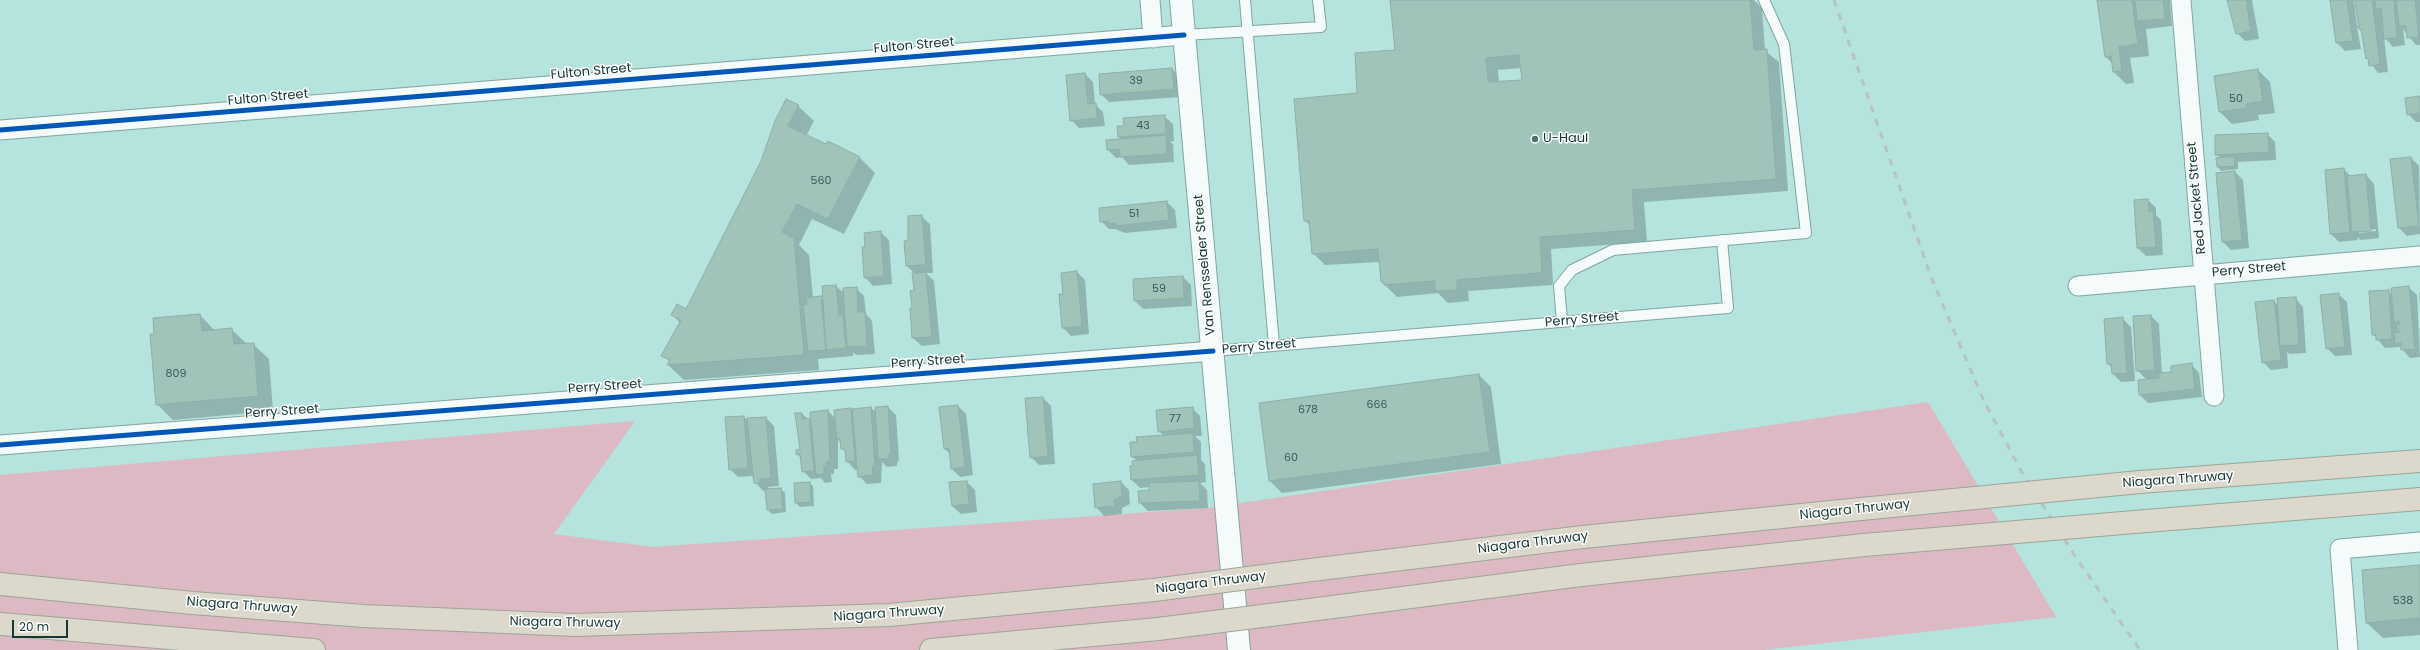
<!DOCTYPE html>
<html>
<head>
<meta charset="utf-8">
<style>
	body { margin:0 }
	#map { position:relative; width:2420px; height:650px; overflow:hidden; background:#b5e3dd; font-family:Poppins,sans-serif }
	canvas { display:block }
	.scale { position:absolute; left:12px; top:620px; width:56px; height:18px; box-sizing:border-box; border:2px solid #143935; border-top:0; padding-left:5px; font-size:12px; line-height:14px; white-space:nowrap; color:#143935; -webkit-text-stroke:3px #fff; paint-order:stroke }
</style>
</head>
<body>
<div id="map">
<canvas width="2420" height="650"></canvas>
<div class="scale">20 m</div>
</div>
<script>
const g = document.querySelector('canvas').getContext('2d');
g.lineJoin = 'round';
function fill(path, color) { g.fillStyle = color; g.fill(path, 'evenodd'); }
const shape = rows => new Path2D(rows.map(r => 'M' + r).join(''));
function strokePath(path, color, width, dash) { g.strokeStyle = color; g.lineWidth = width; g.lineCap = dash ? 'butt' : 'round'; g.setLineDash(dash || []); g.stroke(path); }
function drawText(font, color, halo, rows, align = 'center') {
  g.font = font + ' Poppins,sans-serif'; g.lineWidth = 3; g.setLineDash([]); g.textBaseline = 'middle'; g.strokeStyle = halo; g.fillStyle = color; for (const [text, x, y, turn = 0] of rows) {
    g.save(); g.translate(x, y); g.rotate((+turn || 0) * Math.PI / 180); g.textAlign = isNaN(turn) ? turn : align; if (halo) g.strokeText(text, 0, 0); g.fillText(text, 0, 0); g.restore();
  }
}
fill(shape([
	[1928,402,2056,617,1764,650,0,650,0,475,635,421,554,534,653,547,1207,508]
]), '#dcb9c3');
fill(shape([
	[1391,0,1754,0,1762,8,1765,51,1779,62,1788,191,1644,202,1647,242,1551,249,1553,283,1552,285,1468,291,1469,301,1448,303,1438,293,1397,297,1382,282,1380,262,1325,265,1313,253,1311,226,1305,221,1358,94,1396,50],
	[1522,68,1523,81,1499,83,1498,70],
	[2134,0,2136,2,2136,0,2170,0,2172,26,2146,29,2149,56,2130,58,2134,83,2126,84,2114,72,2113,64,2106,57,2098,1],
	[2228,0,2252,0,2259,39,2245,41,2237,33],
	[2331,0,2354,0,2357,26,2359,25,2356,0,2420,0,2420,45,2416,45,2403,29,2405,45,2393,47,2384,37,2388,72,2378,73,2367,58,2362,32,2357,27,2361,49,2345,51,2337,43],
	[1172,69,1180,77,1181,97,1109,102,1101,94],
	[2258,70,2270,82,2275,113,2258,115,2259,120,2232,124,2220,112,2215,76],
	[1085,74,1093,82,1095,104,1103,112,1105,126,1079,128,1071,120],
	[2420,97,2420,122,2416,122,2408,114],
	[798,106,814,121,806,136,859,157,875,173,844,234,812,219,799,245,809,255,813,298,821,298,824,300,823,287,836,286,845,294,856,288,864,296,866,314,872,321,875,354,856,355,853,352,853,356,818,359,819,370,684,380,668,365,670,362,663,355,680,323,673,315,687,310],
	[1164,116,1173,124,1174,141,1170,142,1173,144,1174,162,1129,165,1122,157,1116,158,1108,150,1122,140,1119,137,1125,127],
	[2267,134,2275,142,2276,160,2238,162,2238,169,2221,171,2218,167,2221,159,2216,154],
	[2411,158,2419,166,2420,234,2407,236,2399,228],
	[2344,169,2351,177,2366,175,2374,184,2379,238,2361,240,2357,237,2358,240,2339,242,2331,234],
	[2376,229,2376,231,2359,233,2359,231],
	[2235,172,2243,180,2249,248,2231,250,2223,242],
	[2148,200,2156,208,2156,215,2161,220,2163,255,2146,256,2138,248],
	[1167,202,1175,210,1177,228,1125,233,1115,229,1109,229,1101,221],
	[921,216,930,224,933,273,926,273,934,281,940,344,922,346,913,338,915,274,907,266,909,241],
	[880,232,889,240,892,284,873,286,865,277],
	[1077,272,1085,280,1089,334,1071,336,1063,328,1064,295],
	[1183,277,1191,285,1192,306,1143,309,1135,301,1134,280],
	[2408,287,2417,295,2420,357,2410,358,2400,347,2385,348,2373,334,2388,291,2392,295],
	[2398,324,2401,327,2401,333,2399,333],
	[2419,293,2420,293,2420,304],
	[2338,294,2347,302,2352,355,2335,356,2327,348],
	[2295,298,2303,307,2306,353,2289,354,2287,351,2288,368,2271,370,2263,362,2274,301,2279,306],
	[200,315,215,331,232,330,247,344,253,344,269,359,273,411,173,420,157,404],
	[2151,316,2159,324,2162,374,2172,373,2191,364,2199,373,2202,397,2148,403,2140,395,2147,380,2137,370],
	[2123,319,2131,327,2135,381,2121,382,2113,374,2113,368,2108,364],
	[1479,375,1491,387,1501,464,1282,493,1270,481,1260,404],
	[1043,398,1051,406,1055,464,1039,465,1031,457],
	[958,406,966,414,973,475,960,477,952,469,951,455,945,449],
	[888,407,896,415,899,461,897,462,897,466,887,467,882,462,881,483,867,484,859,476,859,469,855,470,847,461,846,453,838,439,838,469,834,469,834,474,831,474,832,482,825,483,821,478,811,479,803,471,802,459,797,454,801,450,802,414,812,422,811,412,828,411,836,419,851,409,853,412,871,408,877,413],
	[1192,408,1200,416,1202,436,1195,436,1201,442,1201,460,1205,464,1206,482,1200,483,1207,490,1208,508,1148,511,1140,503,1139,492,1150,491,1150,487,1140,488,1132,480,1137,461,1132,457,1164,436,1159,431],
	[744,417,749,421,766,418,774,426,779,486,768,487,768,490,781,489,785,493,786,512,772,514,768,510,766,490,763,491,755,482,752,476,738,477,730,469],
	[967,482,975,490,977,512,961,514,952,506],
	[1121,482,1129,490,1130,504,1122,508,1122,514,1104,516,1096,507],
	[795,483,809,483,813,486,814,506,800,507,796,503],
	[2420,566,2420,635,2383,638,2367,623]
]), '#0003');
const building = shape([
	[1390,0,1750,0,1754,50,1767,49,1776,179,1632,190,1635,230,1540,237,1542,271,1539,273,1457,280,1457,290,1435,291,1435,281,1384,285,1384,282,1381,282,1378,249,1312,254,1309,221,1304,221,1294,99,1357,93,1355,53,1395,50,1390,0],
	[1519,55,1522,80,1488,82,1486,58,1519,55],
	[2097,0,2132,0,2138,44,2119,47,2122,71,2113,72,2111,56,2105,57,2097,0],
	[2135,0,2163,0,2165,19,2137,21,2135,0],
	[2227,0,2246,0,2251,31,2236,34,2227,0],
	[2330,0,2347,0,2353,41,2336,43,2330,0],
	[2355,0,2372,0,2380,64,2369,66,2368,58,2366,59,2361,29,2359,29,2355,0],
	[2375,0,2394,0,2397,38,2384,39,2381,8,2376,9,2375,0],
	[2396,0,2415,0,2419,37,2407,38,2406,26,2399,26,2396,0],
	[1172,68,1174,89,1100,95,1099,74,1172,68],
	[2258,69,2263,101,2246,104,2247,108,2219,112,2214,76,2258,69],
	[1085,73,1088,104,1096,103,1097,118,1070,121,1066,75,1085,73],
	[2420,96,2420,113,2407,115,2405,98,2420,96],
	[786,99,799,105,788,126,826,144,828,141,860,157,828,219,797,204,782,232,794,238,804,355,667,365,670,360,661,356,681,320,671,315,677,304,686,309,761,161,775,121,786,99],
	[1165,115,1166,134,1118,137,1117,126,1124,126,1123,118,1165,115],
	[2268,133,2269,152,2215,155,2215,135,2268,133],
	[1166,135,1167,154,1120,157,1119,149,1107,150,1106,140,1166,135],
	[2234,156,2235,166,2217,167,2216,158,2234,156],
	[2411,157,2419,226,2398,228,2390,159,2411,157],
	[2344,168,2350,233,2330,234,2325,170,2344,168],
	[2235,171,2242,240,2222,242,2216,173,2235,171],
	[2366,174,2371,231,2352,232,2347,176,2366,174],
	[2148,199,2149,211,2153,211,2156,247,2137,248,2134,200,2148,199],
	[1167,201,1169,220,1116,226,1116,223,1109,224,1108,221,1100,222,1099,208,1167,201],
	[922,215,926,265,906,266,904,241,908,240,908,216,922,215],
	[881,231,884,276,864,278,862,247,865,247,864,233,881,231],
	[1077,271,1082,326,1062,328,1059,294,1063,294,1061,273,1077,271],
	[926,272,932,337,912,338,910,308,912,308,910,291,914,290,912,273,926,272],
	[1183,276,1184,298,1134,301,1133,279,1183,276],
	[836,285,839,315,843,315,846,348,826,350,822,286,836,285],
	[2409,286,2415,349,2401,350,2401,343,2395,344,2394,333,2400,332,2399,321,2394,322,2391,288,2409,286],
	[857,287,858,312,865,312,867,346,847,347,843,288,857,287],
	[2389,290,2392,339,2376,340,2376,335,2372,335,2369,291,2389,290],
	[2339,293,2345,347,2326,349,2320,295,2339,293],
	[821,296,826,350,808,351,803,305,807,304,806,298,821,296],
	[2296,297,2299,345,2280,346,2277,298,2296,297],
	[2274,300,2281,360,2262,363,2255,302,2274,300],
	[200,314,202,331,232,328,234,344,254,343,258,396,156,405,150,334,154,334,153,318,200,314],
	[2151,315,2155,370,2136,371,2133,316,2151,315],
	[2123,317,2127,373,2112,374,2111,364,2107,364,2104,319,2123,317],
	[2192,363,2195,389,2139,395,2138,380,2159,378,2159,373,2171,372,2171,366,2192,363],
	[1479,374,1490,452,1269,481,1259,403,1479,374],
	[1043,397,1048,456,1030,458,1025,398,1043,397],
	[958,405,965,467,951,469,949,448,944,449,939,407,958,405],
	[888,406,891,454,889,454,889,459,878,459,875,407,888,406],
	[871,407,875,466,872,466,873,475,858,477,852,409,871,407],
	[1193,407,1194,428,1158,432,1156,410,1193,407],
	[851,408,855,461,846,462,845,449,841,449,840,439,837,439,834,410,851,408],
	[828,410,830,461,826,462,827,466,824,466,824,474,816,475,810,412,828,410],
	[795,413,802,413,802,419,809,418,814,471,802,472,800,454,796,455,796,450,800,449,795,413],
	[744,416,748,468,729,470,725,417,744,416],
	[766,417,771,478,760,479,760,483,754,483,747,418,766,417],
	[1193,433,1194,452,1131,457,1130,442,1137,442,1136,437,1193,433],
	[1197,455,1199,475,1131,480,1130,466,1133,466,1132,461,1197,455],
	[967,481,969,504,952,506,949,482,967,481],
	[1121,481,1122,496,1114,500,1115,506,1095,508,1093,484,1121,481],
	[1199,481,1200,501,1139,503,1138,491,1149,490,1149,483,1199,481],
	[810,482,811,502,795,503,794,483,810,482],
	[781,488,783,509,767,510,765,489,781,488],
	[2420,565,2420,618,2366,623,2362,570,2420,565]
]);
fill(building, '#a0c3ba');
strokePath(building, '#8dafa7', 1);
const service = shape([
	[1245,0,1274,345],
	[1184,35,1321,27,1318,0],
	[1562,321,1559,286,1572,270,1613,250,1806,233,1784,44,1764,0],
	[1213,351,1728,308,1722,240]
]);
const minor = shape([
	[1150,0,1153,38],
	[2181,0,2214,396],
	[0,130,1184,35],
	[2078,286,2420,256],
	[0,445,1213,351],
	[2348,650,2340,549,2420,542]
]);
const tertiary = shape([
	[1181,0,1239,650]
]);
const motorway = shape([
	[2140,482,2420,461],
	[2146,521,2420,499],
	[1303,571,1583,537,1861,509],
	[0,584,193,603,364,616,575,625,889,615,1154,590],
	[1302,611,1581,575,1864,545],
	[0,624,314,650],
	[931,650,1158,629]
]);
strokePath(service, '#80a5a0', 12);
strokePath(minor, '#80a5a0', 21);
strokePath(tertiary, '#80a5a0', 24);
strokePath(motorway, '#9aa697', 24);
strokePath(service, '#f4fbfa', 10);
strokePath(minor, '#f4fbfa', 19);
strokePath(tertiary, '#f4fbfa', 22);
strokePath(motorway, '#dcd9cc', 22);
strokePath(shape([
	[1834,0,1931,277,1983,399,2020,469,2075,556,2140,650]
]), '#b6c3c1', 3, [7, 7]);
const motorwayBridge = shape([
	[1861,509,2140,482],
	[1864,545,2146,521],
	[1154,590,1303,571],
	[1158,629,1302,611]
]);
strokePath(motorwayBridge, '#9aa697', 24, []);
strokePath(motorwayBridge, '#dcd9cc', 22);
strokePath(shape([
	[0,130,1184,35],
	[0,445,1213,351]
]), '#0057b8', 5);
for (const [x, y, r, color] of [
	[1535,139,4,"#4c7470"]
]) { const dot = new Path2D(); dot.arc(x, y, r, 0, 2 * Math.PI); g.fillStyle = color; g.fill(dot); strokePath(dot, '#fff', 1.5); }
drawText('11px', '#375c56', null, [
	["39",1136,81],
	["50",2236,99],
	["43",1143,126],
	["560",821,181],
	["51",1134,214],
	["59",1159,289],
	["809",176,374],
	["666",1377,405],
	["678",1308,410],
	["77",1175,419],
	["60",1291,458],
	["538",2403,601]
]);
drawText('13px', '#143935', '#fff', [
	["Fulton Street",914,46,-5],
	["Fulton Street",591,72,-5],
	["Fulton Street",268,98,-5],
	["Red Jacket Street",2197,198,-95],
	["Van Rensselaer Street",1205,265,-95],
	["Perry Street",2249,270,-5],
	["Perry Street",1582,320,-5],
	["Perry Street",1259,347,-5],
	["Perry Street",928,362,-4],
	["Perry Street",605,387,-4],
	["Perry Street",282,412,-4],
	["Niagara Thruway",2178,480,-4],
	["Niagara Thruway",1855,510,-6],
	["Niagara Thruway",1533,543,-7],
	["Niagara Thruway",1211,583,-7],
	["Niagara Thruway",242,606,4],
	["Niagara Thruway",889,614,-4],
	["Niagara Thruway",565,623,1]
]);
drawText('13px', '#143935', '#fff', [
	["U-Haul",1543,139]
], 'left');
</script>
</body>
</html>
